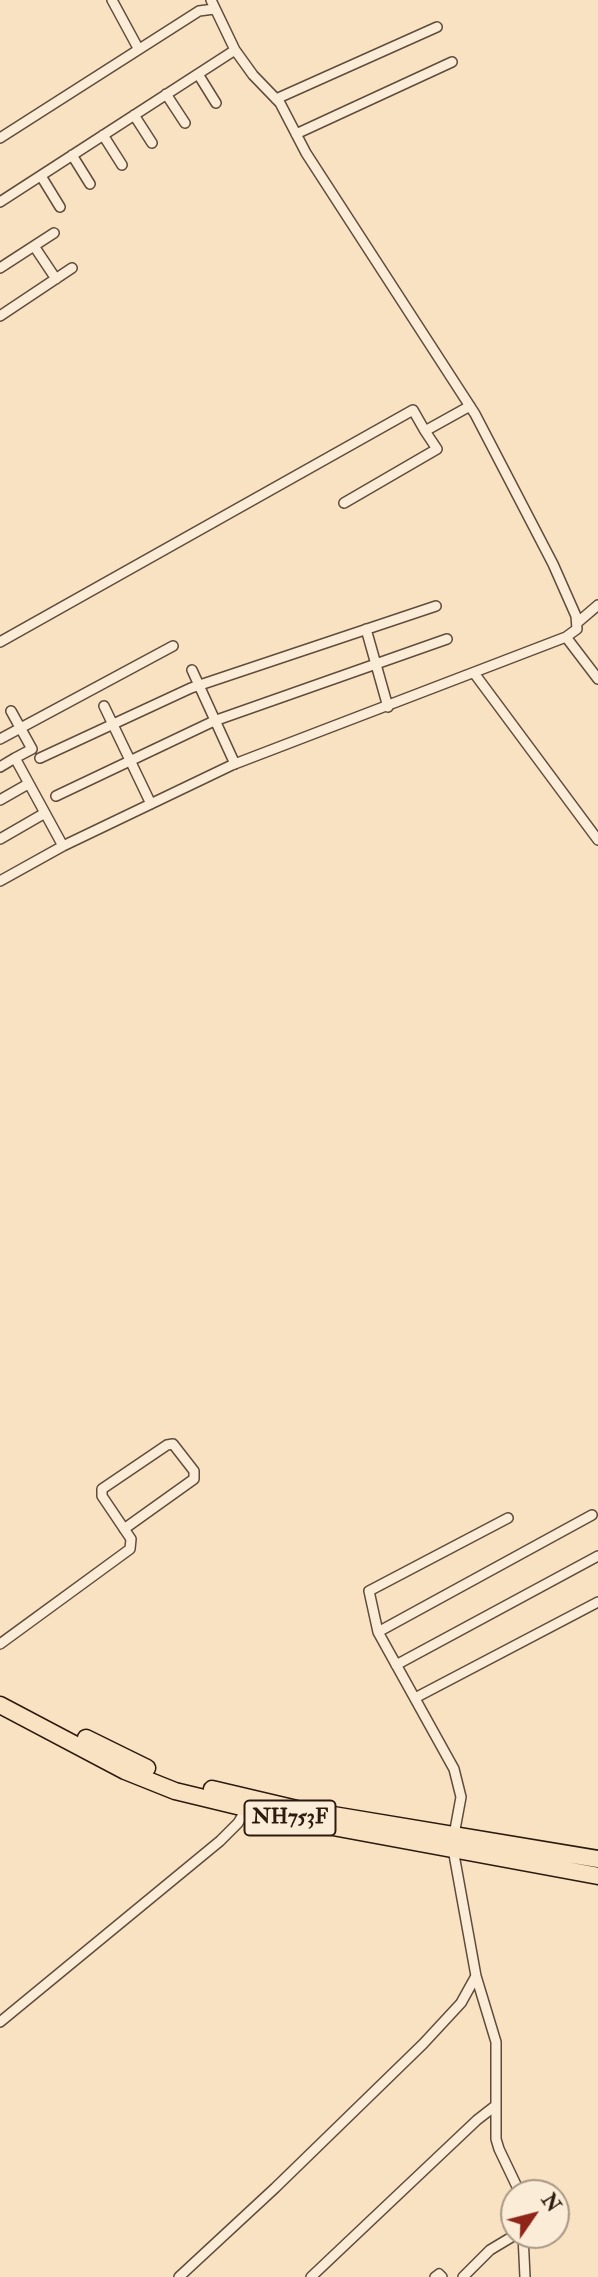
<!DOCTYPE html>
<html>
<head>
<meta charset="utf-8">
<style>
	body { margin:0 }
	#map { position:relative; width:598px; height:2277px; overflow:hidden; background:#f9e2c2; font-family:"IM FELL Double Pica",serif }
	canvas { display:block }
	.north { position:absolute; left:500px; top:2179px; width:70px; height:70px; box-sizing:border-box; background:#fbecd7; border:2px solid #a99887; border-radius:50%; rotate:55deg; font-size:19px; font-weight:700; line-height:28px; text-align:center; color:#2d1a0f }
	.north::after { content:''; display:block; margin:auto; width:24px; height:32px; background:#8f2418; clip-path:polygon(50% 0,100% 100%,50% 72%,0 100%) }
</style>
</head>
<body>
<div id="map">
<canvas width="598" height="2277"></canvas>
<div class="north">N</div>
</div>
<script>
const g = document.querySelector('canvas').getContext('2d');
g.lineJoin = 'round';
const shape = rows => new Path2D(rows.map(r => 'M' + r).join(''));
function strokePath(path, color, width, dash) { g.strokeStyle = color; g.lineWidth = width; g.lineCap = dash ? 'butt' : 'round'; g.setLineDash(dash || []); g.stroke(path); }
function drawText(font, color, halo, rows, align = 'center') {
  g.font = font + ' "IM FELL Double Pica",serif'; g.lineWidth = 7; g.setLineDash([]); g.textBaseline = 'middle'; g.strokeStyle = halo; g.fillStyle = color; for (const [text, x, y, turn = 0] of rows) {
    g.save(); g.translate(x, y); g.rotate((+turn || 0) * Math.PI / 180); g.textAlign = isNaN(turn) ? turn : align; if (halo) g.strokeText(text, 0, 0); g.fillText(text, 0, 0); g.restore();
  }
}
const street = shape([
	[112,0,138,48],
	[198,74,216,103],
	[166,94,185,123],
	[276,99,437,27],
	[134,115,152,143],
	[296,134,452,62],
	[103,135,122,165],
	[0,138,199,11,214,9],
	[72,155,90,184],
	[41,176,60,207],
	[0,202,235,50],
	[34,246,56,279],
	[0,268,54,233],
	[0,316,72,268],
	[344,503,437,449,425,431],
	[577,623,598,605],
	[366,629,388,707],
	[566,637,598,679],
	[0,642,413,410,425,431,470,406],
	[192,670,235,764],
	[474,673,598,840],
	[104,706,151,804],
	[11,711,32,749,15,758],
	[0,739,173,646],
	[40,758,191,688,436,606],
	[0,767,15,758,63,846],
	[56,796,214,721,447,639],
	[0,800,28,784],
	[0,839,45,813],
	[0,881,63,846,232,765,566,637,577,629,576,616,553,564,475,414,306,153,280,103,253,75,235,50,211,0],
	[378,1632,592,1515],
	[0,1644,130,1549,131,1539,102,1496,102,1489,167,1445,173,1444,194,1471,194,1479,124,1529],
	[396,1665,598,1556],
	[415,1698,598,1602],
	[454,1835,461,1797,454,1769,378,1632,369,1591,508,1518],
	[453,1849,476,1976,496,2042,496,2139,499,2149,520,2193],
	[0,2022,220,1841,238,1823,247,1808],
	[523,2235,525,2277],
	[179,2277,275,2188,423,2044,461,2003,476,1976],
	[311,2277,477,2120,495,2106],
	[435,2277,439,2274,442,2277],
	[463,2277,490,2250,515,2235]
]);
const highway = shape([
	[0,1705,125,1771,175,1791,295,1820,598,1876],
	[86,1738,147,1768],
	[212,1789,297,1809,598,1859]
]);
strokePath(street, '#604c3c', 12);
strokePath(highway, '#2d1a0f', 19);
strokePath(street, '#fbecd7', 9);
strokePath(highway, '#f9e2c2', 16);
for (const [x, y, w] of [
	[290,1818,91]
]) { const box = new Path2D(); box.roundRect(x - w / 2, y - 17.5, w, 35, 5); g.fillStyle = '#fbecd7'; g.fill(box); strokePath(box, '#2d1a0f', 2); }
drawText('bold 21px', '#2d1a0f', null, [
	["NH753F",290,1818]
]);
</script>
</body>
</html>
